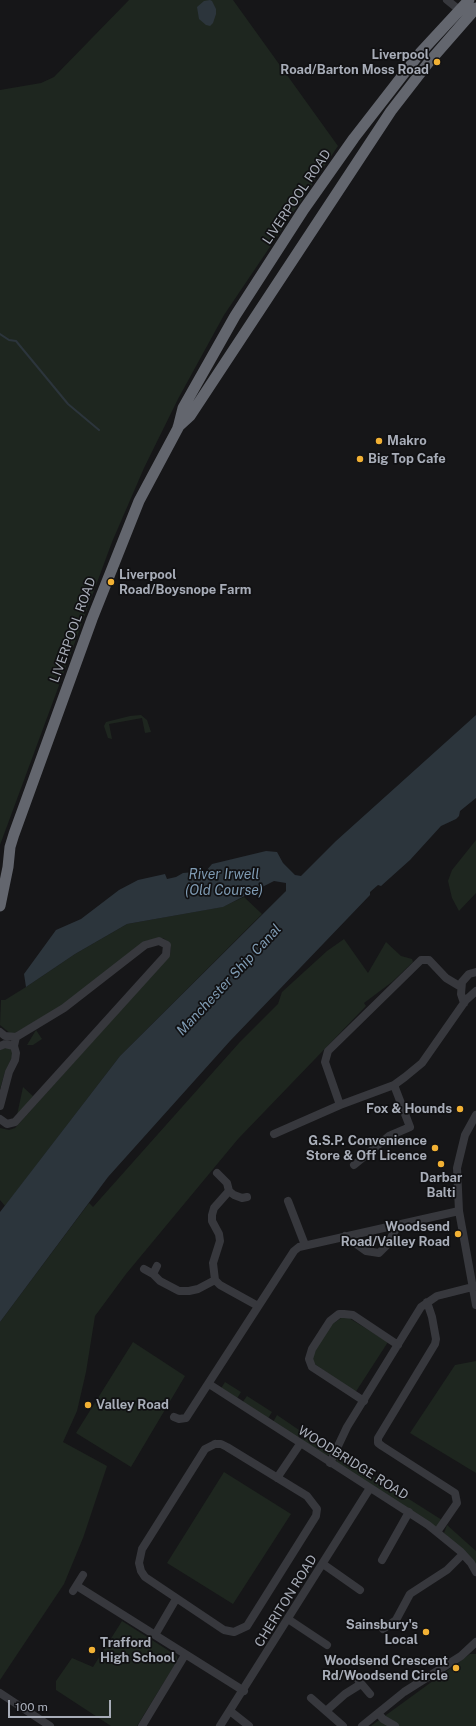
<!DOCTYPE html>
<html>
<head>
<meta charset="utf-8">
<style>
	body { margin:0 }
	#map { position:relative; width:476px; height:1726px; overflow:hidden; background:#161618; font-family:"Public Sans",sans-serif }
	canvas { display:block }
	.scale { position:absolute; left:8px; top:1700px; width:103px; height:18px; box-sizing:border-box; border:2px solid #a8adb8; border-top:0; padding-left:5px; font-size:12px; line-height:14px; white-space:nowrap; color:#a8adb8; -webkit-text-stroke:3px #111113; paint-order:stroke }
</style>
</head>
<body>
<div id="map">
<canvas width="476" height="1726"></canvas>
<div class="scale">100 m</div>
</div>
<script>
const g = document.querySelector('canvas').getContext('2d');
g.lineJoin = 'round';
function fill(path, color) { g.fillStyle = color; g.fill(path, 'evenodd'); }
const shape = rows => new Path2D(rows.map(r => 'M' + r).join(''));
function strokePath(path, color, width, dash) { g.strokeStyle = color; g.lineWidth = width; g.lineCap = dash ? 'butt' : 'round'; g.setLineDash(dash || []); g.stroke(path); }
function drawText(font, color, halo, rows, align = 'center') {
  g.font = font + ' "Public Sans",sans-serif'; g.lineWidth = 3.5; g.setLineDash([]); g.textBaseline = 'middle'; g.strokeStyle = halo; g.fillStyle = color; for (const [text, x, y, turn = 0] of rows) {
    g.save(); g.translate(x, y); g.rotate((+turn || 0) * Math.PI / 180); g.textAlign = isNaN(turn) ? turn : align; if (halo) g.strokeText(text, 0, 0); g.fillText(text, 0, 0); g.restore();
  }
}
fill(shape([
	[129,0,233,0,338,146,224,315,178,399,144,468,112,542,0,845,0,90,41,83,54,77],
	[141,715,147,720,151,732,145,733,142,718,109,724,112,739,108,738,104,726,106,722,130,716],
	[476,840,476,893,459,911,452,898,448,881,452,870],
	[244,897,262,914,120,1056,5,1206,0,1200,0,1128,9,1130,15,1128,170,955,171,947,167,941,163,938,146,941,62,1006,15,1033,11,1034,0,1025,1,1000,5,1000,26,987,75,954,127,924,222,907],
	[344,939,368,973,386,942,401,956,412,959,413,962,392,982,364,1003,366,1006,238,1139,126,1274,95,1316,86,1372,77,1411,63,1442,107,1466,83,1538,64,1584,0,1680,0,1322,89,1203,93,1207,239,1043,278,1004,282,992,327,951],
	[36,1030,42,1039,33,1045,27,1045],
	[8,1047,13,1051,12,1057,5,1072,0,1089,0,1050],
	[23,1087,34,1097,17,1115],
	[344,1316,349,1318,388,1342,355,1393,312,1362,311,1355,331,1325],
	[133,1342,185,1376,131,1467,76,1433],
	[476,1361,476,1473,410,1433,455,1365],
	[225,1382,241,1392,236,1400,220,1390],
	[247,1396,272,1412,267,1420,242,1403],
	[277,1415,302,1432,297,1439,272,1424],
	[306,1433,327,1448,327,1450,331,1454,325,1457,300,1441],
	[338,1454,442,1520,437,1529,337,1464,336,1457],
	[224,1472,291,1514,233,1604,167,1563],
	[447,1525,476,1551,476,1568,444,1533],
	[122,1621,177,1656,177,1661,137,1726,111,1726,56,1690,56,1681,72,1658,93,1667],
	[470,1654,476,1654,476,1726,371,1726]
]), '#1e261f');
fill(shape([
	[210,0,212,1,216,9,216,14,213,23,210,26,206,25,199,19,197,7,204,1],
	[476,715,476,798,460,811,459,816,456,819,441,826,410,860,381,886,378,885,370,892,370,895,230,1041,108,1177,0,1322,0,1212,120,1056,286,891,286,883,274,881,223,907,127,924,75,954,26,987,24,974,56,930,81,919,119,890,138,880,165,874,167,879,176,877,183,873,206,871,212,864,266,851,277,852,283,863,295,875,301,876,336,841]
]), '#2c353c');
strokePath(shape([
	[0,334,9,340,16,341,68,404,99,430]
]), '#2c353c', 2);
strokePath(shape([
	[447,0,463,13],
	[464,1003,461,994,462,982,469,974,476,972],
	[0,1032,5,1036,16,1037,64,1008,145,945,159,941,167,945,166,955,15,1122,7,1124,0,1119],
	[0,1046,5,1044,14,1046],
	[340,1105,325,1062,328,1051,421,960,429,960,446,978,461,987],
	[0,1106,9,1072,15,1060,16,1053,14,1046,16,1037],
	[476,1115,465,1135,457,1168,459,1211,476,1305],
	[274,1134,340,1105,394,1085,405,1077,422,1063,466,1000,476,991],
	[354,1165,389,1136,410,1127,394,1085],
	[217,1173,227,1183,229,1191,234,1195,242,1198,247,1197],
	[229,1191,214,1208,212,1215,212,1221,219,1234,220,1241,213,1263,215,1280,220,1285,258,1306],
	[288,1201,305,1245],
	[345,1236,366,1251,379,1253,387,1245,398,1225],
	[144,1269,153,1274,160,1281,179,1291,189,1291,198,1289,215,1280],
	[153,1274,157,1266],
	[427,1302,432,1317,436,1339,435,1344,378,1438,378,1443,382,1446,455,1493,457,1503,437,1532],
	[209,1384,428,1525,460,1551,471,1563,476,1572],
	[364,1401,312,1367,309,1359,312,1349,330,1321,339,1314,344,1314,353,1315,398,1345],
	[174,1417,179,1419,186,1418,294,1251,299,1247,459,1211],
	[215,1444,221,1444,227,1447,307,1496,317,1509,316,1516,247,1626,234,1632,224,1630,145,1577,141,1571,139,1563,142,1549,205,1449,215,1444],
	[330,1463,347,1427,421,1307,437,1296,476,1286],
	[277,1478,300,1444],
	[382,1560,409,1512],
	[323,1564,360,1590],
	[77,1586,244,1691],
	[73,1591,83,1575],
	[288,1619,327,1645],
	[383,1629,396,1620,410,1594,447,1570,463,1554],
	[155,1635,176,1599],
	[354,1675,370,1694],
	[0,1693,50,1726],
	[311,1698,343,1726],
	[230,1711,249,1726],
	[326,1711,345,1694,361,1684],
	[378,1713,383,1719,395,1726],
	[142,1726,185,1655],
	[220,1726,370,1488],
	[362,1726,404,1692,461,1656,476,1642]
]), '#37383d', 8);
strokePath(shape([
	[178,427,190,416,391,111,429,62,476,8],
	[0,906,8,867,10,847,14,834,92,619,139,501,178,428,183,408,235,316,304,209,354,138,420,53,469,0]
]), '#63666e', 11);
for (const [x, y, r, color] of [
	[437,62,4,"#f2b134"],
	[379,441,4,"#f2b134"],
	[360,459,4,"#f2b134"],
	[111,582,4,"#f2b134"],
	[460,1109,4,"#f2b134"],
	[435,1148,4,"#f2b134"],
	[441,1164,4,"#f2b134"],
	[458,1234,4,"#f2b134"],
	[88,1405,4,"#f2b134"],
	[426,1632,4,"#f2b134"],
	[92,1650,4,"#f2b134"],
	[456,1668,4,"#f2b134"]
]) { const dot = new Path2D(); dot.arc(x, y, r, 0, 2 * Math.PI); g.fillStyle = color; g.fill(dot); strokePath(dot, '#111113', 1.5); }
drawText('bold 13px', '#a8adb8', '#111113', [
	["Liverpool",429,55],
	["Road/Barton Moss Road",429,70],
	["Makro",387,441,"left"],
	["Big Top Cafe",368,459,"left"],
	["Liverpool",119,575,"left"],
	["Road/Boysnope Farm",119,590,"left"],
	["Fox & Hounds",452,1109],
	["G.S.P. Convenience",427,1141],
	["Store & Off Licence",427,1156],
	["Darbar",441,1178,"center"],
	["Balti",441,1193,"center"],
	["Woodsend",450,1227],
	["Road/Valley Road",450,1242],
	["Valley Road",96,1405,"left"],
	["Sainsbury's",418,1625],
	["Local",418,1640],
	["Trafford",100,1643,"left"],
	["High School",100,1658,"left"],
	["Woodsend Crescent",448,1661],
	["Rd/Woodsend Circle",448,1676]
], 'right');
drawText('13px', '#a8adb8', '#111113', [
	["LIVERPOOL ROAD",297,197,-56],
	["LIVERPOOL ROAD",73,630,-70],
	["WOODBRIDGE ROAD",353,1463,32],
	["CHERITON ROAD",286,1601,-58]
]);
drawText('italic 14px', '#7f9bb3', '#111113', [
	["River Irwell",224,875],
	["(Old Course)",224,891],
	["Manchester Ship Canal",229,980,-47]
]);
</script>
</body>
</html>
